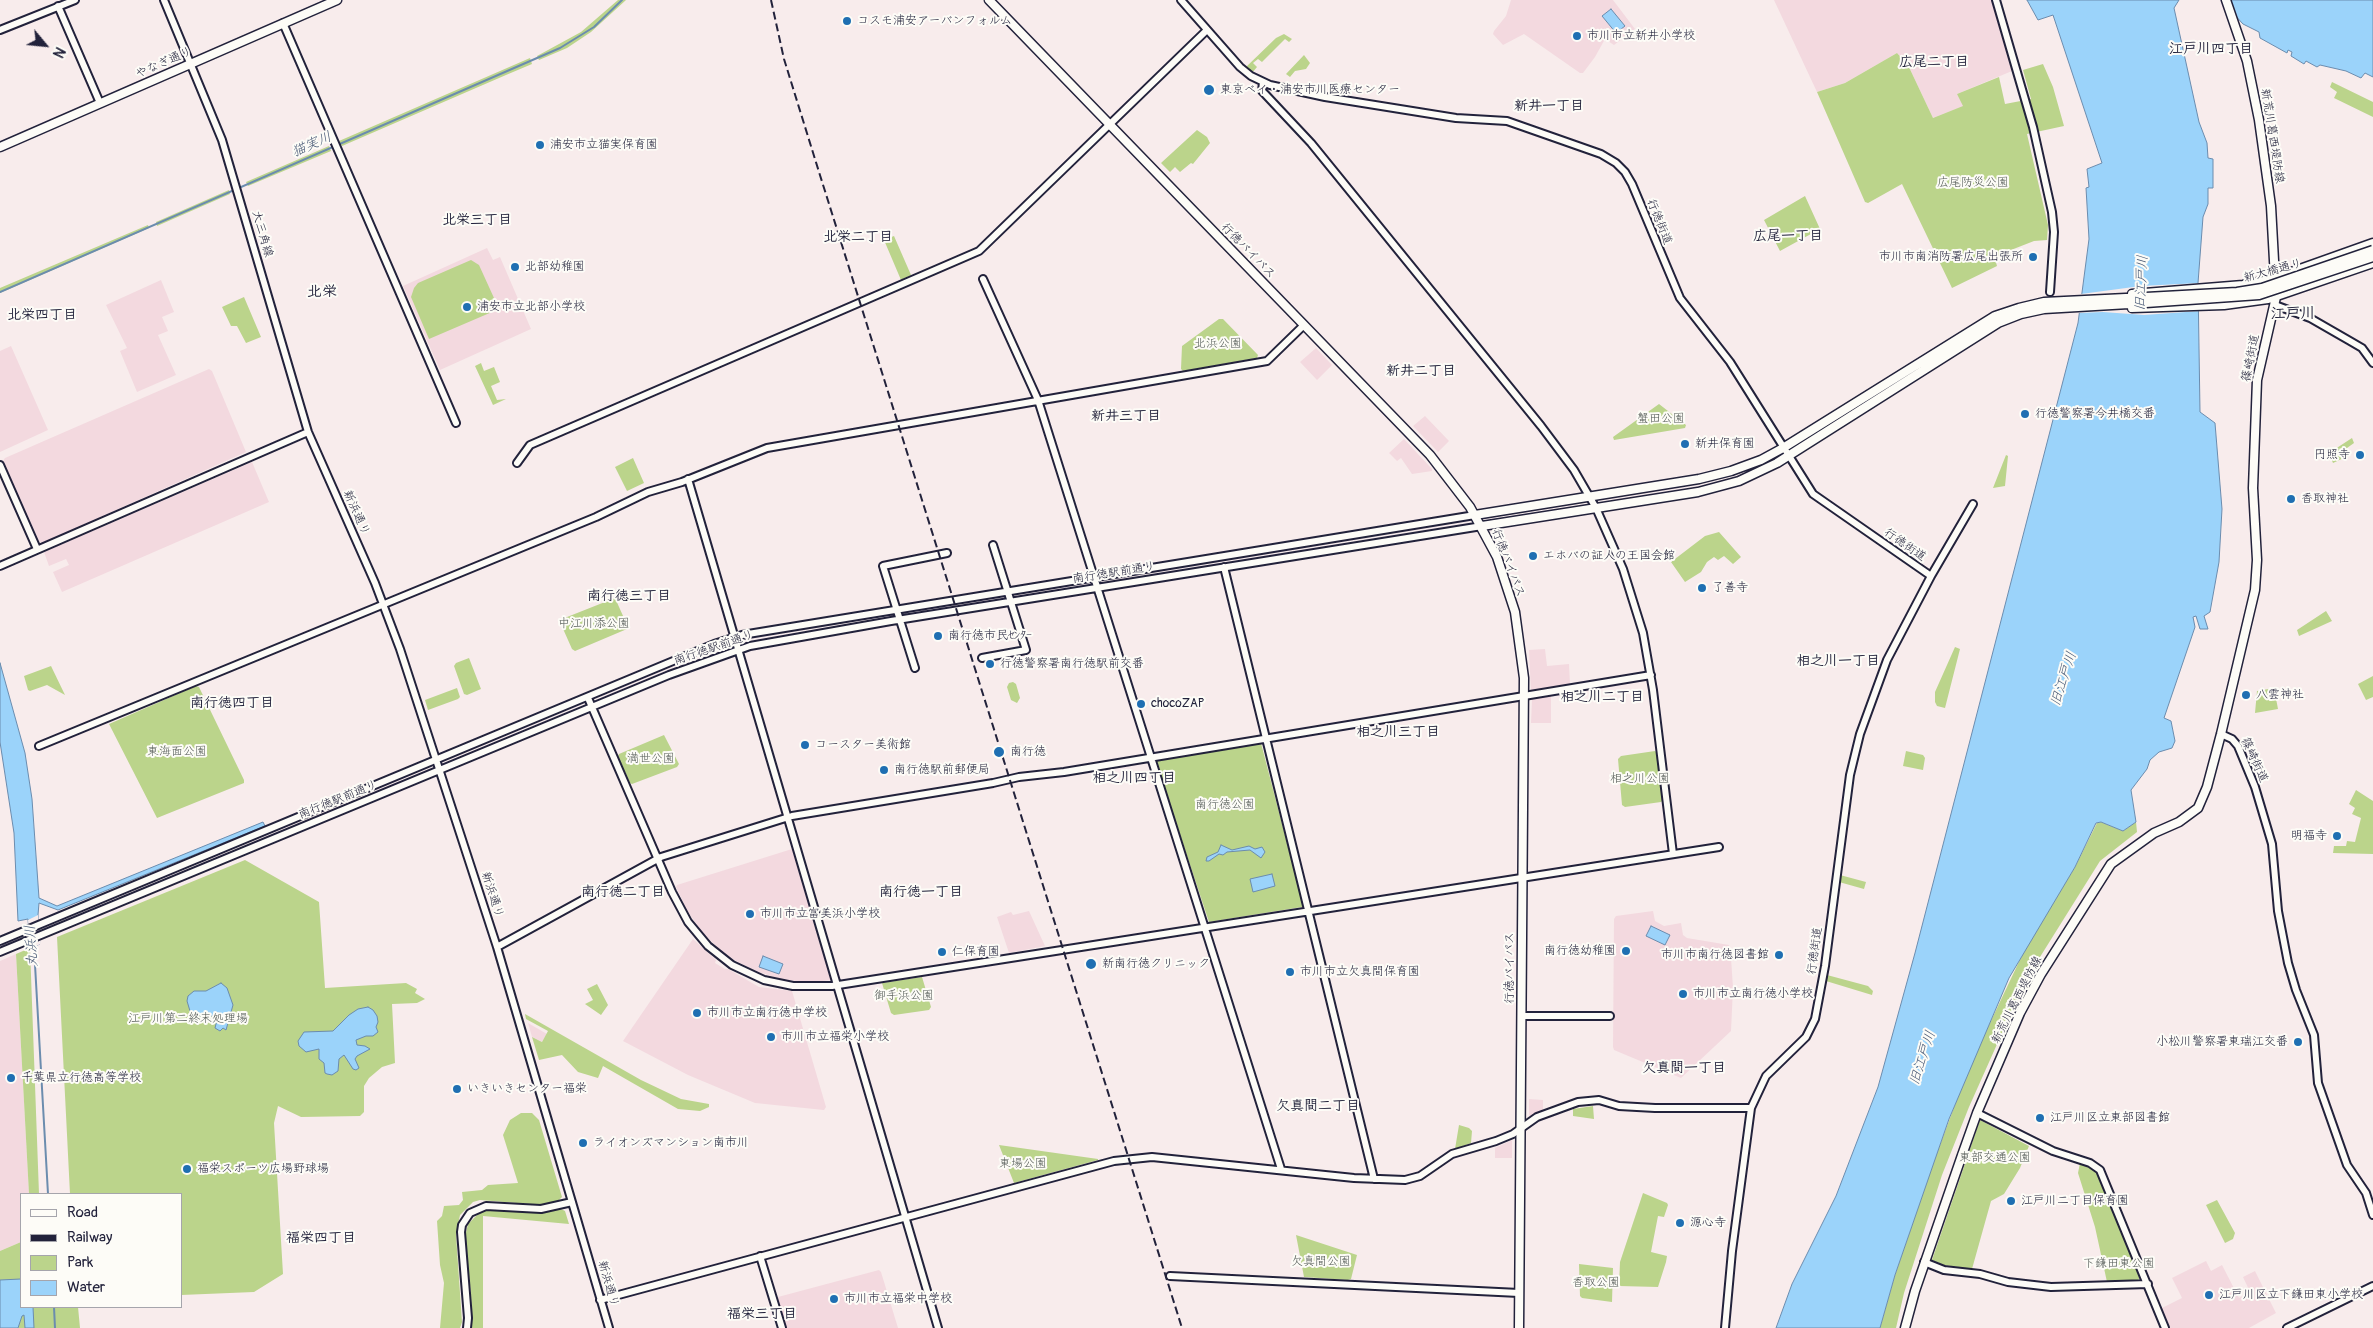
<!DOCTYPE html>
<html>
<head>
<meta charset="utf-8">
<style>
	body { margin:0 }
	#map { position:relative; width:2373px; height:1328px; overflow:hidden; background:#f8ecec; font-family:Pangolin,sans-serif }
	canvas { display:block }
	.legend { position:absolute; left:20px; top:1193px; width:162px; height:115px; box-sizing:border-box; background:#fdfcf7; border:1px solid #a5a5ac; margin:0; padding:6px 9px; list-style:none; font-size:15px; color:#22223b }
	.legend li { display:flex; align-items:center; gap:10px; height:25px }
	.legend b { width:25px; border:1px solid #a5a5ac }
	.north { position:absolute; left:20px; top:20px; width:50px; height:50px; -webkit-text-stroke:4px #fdfcf7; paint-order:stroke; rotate:118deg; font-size:14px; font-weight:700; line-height:20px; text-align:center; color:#22223b }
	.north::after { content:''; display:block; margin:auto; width:18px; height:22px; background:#22223b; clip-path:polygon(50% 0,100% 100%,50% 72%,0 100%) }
</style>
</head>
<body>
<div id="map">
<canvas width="2373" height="1328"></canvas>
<ul class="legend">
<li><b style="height:6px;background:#fdfcf7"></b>Road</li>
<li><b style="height:6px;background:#22223b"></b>Railway</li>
<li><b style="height:14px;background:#bbd48b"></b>Park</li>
<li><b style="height:14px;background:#9bd3fa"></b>Water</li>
</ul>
<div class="north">N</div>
</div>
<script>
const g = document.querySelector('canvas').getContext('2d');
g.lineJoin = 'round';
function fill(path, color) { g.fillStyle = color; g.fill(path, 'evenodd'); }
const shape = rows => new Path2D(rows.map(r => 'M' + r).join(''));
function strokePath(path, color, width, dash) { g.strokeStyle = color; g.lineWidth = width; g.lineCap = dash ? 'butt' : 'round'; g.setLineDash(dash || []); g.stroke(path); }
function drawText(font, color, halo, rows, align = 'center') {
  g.font = font + ' Pangolin,"Klee One",sans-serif'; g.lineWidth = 4; g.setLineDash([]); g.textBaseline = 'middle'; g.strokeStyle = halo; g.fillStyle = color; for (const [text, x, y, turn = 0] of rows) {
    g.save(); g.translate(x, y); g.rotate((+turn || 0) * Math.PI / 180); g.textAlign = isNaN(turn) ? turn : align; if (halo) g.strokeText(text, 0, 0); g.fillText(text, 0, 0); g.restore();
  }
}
fill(shape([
	[1511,0,1613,0,1635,29,1614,45,1605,39,1595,57,1583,73,1580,73,1524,34,1503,45,1493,34,1494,31,1506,16],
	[1774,0,1992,0,2012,71,1957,94,1964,106,1933,118,1908,65,1897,53,1845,83,1817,92],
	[487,248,493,260,500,257,531,329,440,370,403,286],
	[161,280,174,312,162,317,168,331,158,335,176,375,137,392,120,351,127,348,106,305],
	[11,346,48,430,0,452,0,351],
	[1316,348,1332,365,1317,380,1300,362],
	[209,369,212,371,246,452,42,543,39,541,3,461,5,458],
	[1425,416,1449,441,1438,452,1413,426],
	[1404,439,1432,469,1432,471,1412,474,1401,458,1397,461,1389,453],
	[252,462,269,502,62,592,53,572,69,565,66,559,49,566,44,552],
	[1545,649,1547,666,1569,664,1570,684,1531,692,1529,650],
	[1551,696,1551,723,1531,723,1532,699],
	[792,849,831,980,813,982,783,980,756,971,736,961,721,951,701,931,688,912,676,887,677,885],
	[1029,911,1045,946,1009,953,997,917,1011,912,1013,915],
	[1653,911,1655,921,1664,926,1681,923,1683,935,1687,938,1729,945,1731,958,1733,988,1731,1031,1681,1078,1614,1050,1613,1047,1614,919,1616,916],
	[693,939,716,960,715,963,725,969,728,969,759,987,792,991,826,1107,824,1110,755,1103,688,1075,623,1041],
	[16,954,29,1194,21,1194,21,1242,0,1251,0,961],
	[528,1023,547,1034,542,1042,532,1037],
	[1529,1099,1543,1100,1543,1111,1530,1117,1529,1115],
	[1512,1140,1512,1158,1495,1158,1495,1148],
	[2206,1261,2211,1271,2222,1265,2239,1298,2250,1292,2243,1277,2255,1271,2276,1313,2249,1328,2170,1328,2162,1308,2182,1298,2172,1278],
	[879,1270,881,1272,898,1328,785,1328,777,1300,778,1297]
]), '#f3d9df');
fill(shape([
	[618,0,626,0,591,32,567,48,539,60,537,56,581,32],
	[1284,34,1292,39,1289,42,1285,39,1262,62,1258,59,1253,63,1257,67,1252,73,1246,67,1276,38],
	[1897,53,1908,65,1933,118,1963,106,1957,94,1999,77,2005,104,2031,99,2023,70,2043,64,2053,87,2064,126,2027,134,2048,225,2047,240,2034,241,2011,250,2011,253,1995,259,1997,266,1952,288,1902,184,1868,203,1865,202,1817,92,1845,83],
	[1304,55,1310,63,1306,69,1295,71,1290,77,1286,74],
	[530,58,532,64,506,75,342,146,339,141],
	[2332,82,2373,102,2373,117,2334,98,2337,92,2330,87],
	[1197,130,1207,137,1210,143,1193,164,1191,163,1180,172,1175,167,1170,172,1161,163],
	[329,146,331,151,248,186,246,182],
	[229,190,230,194,157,226,156,222],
	[1805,196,1820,229,1780,251,1764,220],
	[148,225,149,228,0,293,0,288],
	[894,236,911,275,901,280,884,240],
	[471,260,479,265,499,309,429,339,411,297,414,288,418,283],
	[244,297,261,337,246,343,237,326,231,326,222,307],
	[1219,319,1223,319,1258,355,1257,358,1183,371,1181,369,1182,346],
	[481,363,484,371,494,367,500,382,491,386,497,400,506,399,493,405,475,366],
	[1659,404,1686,425,1685,428,1614,440,1613,437],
	[2352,438,2354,443,2347,448,2348,456,2333,463,2329,453],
	[2006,455,2008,456,2005,486,1993,488],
	[633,458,644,483,627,491,615,467],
	[1719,532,1741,557,1733,564,1724,556,1718,560,1714,557,1707,562,1701,572,1685,582,1671,562,1705,536],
	[615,598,628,627,627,629,575,651,572,649,560,622,562,619],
	[2326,611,2332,621,2299,636,2297,630],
	[1955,647,1960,649,1945,708,1937,706,1935,702,1935,692],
	[469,658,481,689,467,695,464,694,454,666,456,663],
	[51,666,65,695,47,685,30,691,28,690,24,676],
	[2373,676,2373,697,2366,700,2358,684],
	[1013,682,1016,684,1020,698,1017,703,1011,700,1007,687,1009,683],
	[196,686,199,687,244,780,244,783,157,818,109,724],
	[457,688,460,697,458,699,428,710,425,700],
	[2274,688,2278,709,2255,713,2257,691],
	[664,735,679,764,677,767,632,784,630,783,618,756,619,754],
	[1261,743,1303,905,1302,907,1209,922,1156,762,1158,760],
	[1655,751,1657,753,1664,799,1661,802,1625,807,1622,805,1618,759,1621,756],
	[1906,751,1923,755,1925,758,1923,770,1903,766],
	[2356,790,2373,801,2373,854,2333,853,2334,846,2346,846,2347,841,2355,842,2361,818,2352,814,2355,808,2349,804],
	[2101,822,2123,831,2136,822,2137,832,2100,861,2035,965,2019,995,1969,1107,1942,1175,1904,1293,1896,1328,1880,1328,1895,1275,1934,1161,1959,1094,1979,1046,2026,947,2075,867,2097,823],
	[245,860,319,902,325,988,406,983,417,989,415,993,425,999,417,1003,392,1004,395,1063,382,1067,369,1078,364,1086,364,1112,360,1116,301,1117,278,1106,274,1123,283,1274,254,1292,181,1295,181,1194,70,1194,57,937],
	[1840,875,1866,882,1864,889,1839,882],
	[30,948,39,1194,29,1194,16,954],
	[1827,975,1868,986,1873,991,1872,995,1826,981],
	[922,977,931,1007,929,1010,894,1015,891,1013,882,983],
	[597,984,608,1005,601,1015,585,1004,593,1000,587,989],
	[525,1014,641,1080,681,1099,709,1104,709,1107,700,1111,678,1109,603,1066,598,1078,578,1072,562,1055,539,1060,532,1037,542,1042,548,1031,526,1019],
	[1593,1106,1594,1119,1573,1116,1573,1109],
	[521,1113,532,1113,539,1120,562,1197,558,1201,541,1205,480,1200,473,1202,460,1215,456,1235,462,1322,460,1328,440,1328,444,1283,440,1265,437,1221,442,1216,444,1206,459,1205,463,1200,462,1192,482,1190,488,1185,518,1183,503,1135,510,1120],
	[1980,1120,2029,1146,2020,1168,2004,1194,1991,1201,1972,1269,1944,1265,1932,1260],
	[1459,1125,1469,1128,1472,1131,1471,1143,1455,1149],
	[999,1145,1098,1159,1098,1160,1014,1183],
	[2080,1163,2091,1167,2099,1174,2141,1274,2138,1281,2107,1282,2095,1227,2078,1173],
	[1643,1193,1667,1203,1668,1205,1664,1217,1658,1216,1651,1252,1667,1256,1666,1262,1658,1287,1619,1286,1620,1262],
	[2217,1200,2235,1233,2233,1239,2225,1243,2206,1205],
	[561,1209,565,1211,569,1224,483,1216,483,1328,472,1328,471,1294,465,1237,468,1224,481,1211,488,1210,534,1212],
	[1296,1235,1357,1255,1351,1279,1348,1280,1304,1277],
	[21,1242,21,1307,78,1307,80,1328,0,1328,0,1251],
	[1579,1264,1613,1268,1612,1302,1582,1298,1580,1296]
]), '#bbd48b');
const water = shape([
	[2027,0,2179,0,2174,8,2199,122,2207,143,2208,158,2213,159,2213,188,2208,188,2208,204,2203,217,2198,283,2200,412,2215,423,2222,509,2219,562,2210,612,2204,616,2208,629,2200,629,2196,616,2193,617,2195,627,2164,718,2171,721,2175,741,2172,748,2159,752,2150,760,2147,769,2131,790,2136,822,2123,831,2101,822,2096,823,2075,867,2009,978,1949,1119,1895,1275,1880,1328,1776,1328,1792,1284,1836,1196,1878,1087,1915,953,2078,323,2089,239,2086,188,2089,187,2087,169,2102,163,2053,15,2038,20,2027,0],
	[2221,0,2373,0,2373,77,2365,73,2361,78,2346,71,2320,65,2317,67,2306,61,2304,64,2291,56,2292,52,2288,50,2287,53,2260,38,2259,32,2243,24,2221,0],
	[1611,9,1625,26,1616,33,1602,16,1611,9],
	[0,663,25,753,32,799,39,898,57,906,263,822,265,826,58,910,39,903,38,915,40,944,30,948,28,919,18,921,14,833,0,742,0,663],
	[1221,845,1232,850,1249,846,1255,849,1262,847,1265,852,1261,858,1250,850,1227,852,1223,855,1219,854,1209,861,1206,861,1207,857,1218,852,1221,845],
	[1272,874,1275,886,1253,892,1250,879,1272,874],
	[1651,926,1670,935,1665,945,1646,936,1651,926],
	[763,956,783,964,779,974,759,967,763,956],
	[221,983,227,988,233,1005,226,1030,223,1028,220,1031,215,1028,217,1020,215,1016,201,1016,195,1014,190,1011,187,1001,188,996,194,991,206,991,221,983],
	[368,1007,373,1010,377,1016,378,1022,376,1027,378,1032,373,1036,366,1036,356,1040,357,1045,365,1046,370,1049,357,1056,355,1059,359,1068,356,1070,353,1069,344,1055,339,1059,338,1071,332,1075,327,1074,325,1073,324,1063,319,1059,319,1049,306,1052,299,1046,298,1041,304,1032,333,1031,349,1015,358,1009,368,1007],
	[21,1279,21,1307,33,1307,34,1328,25,1328,24,1315,22,1316,18,1328,0,1328,0,1280,21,1279]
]);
fill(water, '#9bd3fa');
strokePath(water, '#6b8cae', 1);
fill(shape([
	[2200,283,2200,311,2144,315,2103,312,2078,313,2081,294,2141,286],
	[38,915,41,944,30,948,28,920]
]), '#f8ecec');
strokePath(shape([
	[0,292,560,48,594,27,622,0],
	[34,947,48,1194],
	[54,1307,55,1328]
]), '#6b8cae', 2);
const minor = shape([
	[164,0,222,140,308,432,375,583,400,649,497,947,609,1328],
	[1181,0,1240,67,1251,76,1270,85,1325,97,1456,118,1507,121,1601,154,1616,163,1625,172,1632,184,1680,298,1730,362,1813,494,1931,576],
	[1996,0,2033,127,2052,212,2054,232,2050,292],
	[58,6,100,103],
	[283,23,456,423],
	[0,30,75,0],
	[1263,82,1262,91,1265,94,1311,143,1541,426,1574,470,1596,508,1623,569,1643,633,1653,690,1673,854],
	[983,279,1038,400,1281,1169],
	[2275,305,2310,318,2350,341,2362,348,2373,363],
	[517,463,530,445,979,251,1207,30],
	[0,465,37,549],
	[688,479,938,1328],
	[0,566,308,432],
	[1224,567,1374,1179],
	[982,658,1026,650,993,545],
	[915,668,883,566,947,553],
	[588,698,672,892,688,922,708,946,732,965,764,980,793,986,832,986,1719,847],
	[2221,734,2232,739,2238,746,2255,787,2272,844,2278,911,2288,963,2296,990,2314,1035,2318,1083,2347,1165,2366,1193,2373,1215],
	[39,746,596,517,648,492,682,482,767,448,1267,361,1304,325],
	[0,941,714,644,742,635,1475,515],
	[497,947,661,857,792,816,993,783,1019,777,1064,772,1651,675],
	[0,952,669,675,750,646,891,621,1482,526],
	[1521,1016,1610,1016],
	[1977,1113,2053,1151,2090,1163,2100,1170,2165,1328],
	[760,1256,782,1328],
	[1924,1262,1944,1270,1980,1274,2008,1282,2051,1287,2148,1284],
	[1170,1276,1519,1293],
	[600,1300,1114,1161,1152,1157,1354,1178,1405,1180,1420,1176,1452,1154,1496,1141,1513,1134,1537,1117,1578,1102,1599,1100,1619,1106,1655,1108,1751,1108],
	[467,1328,468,1318,461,1232,462,1225,470,1213,486,1206,541,1209,572,1202],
	[1725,1328,1732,1251,1751,1108,1766,1076,1806,1037,1815,1019,1825,966,1850,775,1860,734,1887,660,1931,576,1973,504],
	[2287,1328,2373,1286]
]);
const major = shape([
	[989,0,1430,455,1470,507,1497,557,1515,612,1524,678,1519,1328],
	[0,147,337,0],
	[2132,294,2243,285,2269,280,2373,243],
	[2132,308,2224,305,2268,299,2373,263],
	[1475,515,1699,479,1731,471,1761,460,1783,448,1995,316,2019,308,2044,302,2146,297],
	[1482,526,1698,492,1739,481,1777,463,1998,323,2021,314,2044,309,2146,303],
	[1905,1328,1915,1291,1961,1158,1977,1113,2020,1013,2041,974,2111,864,2154,833,2179,822,2198,808,2207,787,2221,734,2255,590,2257,560,2253,488,2257,380,2276,297,2271,206,2259,120,2247,61,2226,0]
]);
strokePath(minor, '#22223b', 10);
strokePath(major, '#22223b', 11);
strokePath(minor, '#fdfcf7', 6);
strokePath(major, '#fdfcf7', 8);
strokePath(shape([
	[771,0,784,59,819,172,1182,1328]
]), '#22223b', 2, [8, 4]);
const majorBridge = shape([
	[2146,297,2237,292,2262,288,2373,250],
	[2146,303,2259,295,2373,257]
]);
strokePath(majorBridge, '#22223b', 11, []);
strokePath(majorBridge, '#fdfcf7', 8);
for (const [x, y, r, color] of [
	[847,21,5,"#1f6fb2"],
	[1577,36,5,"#1f6fb2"],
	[1209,90,6,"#1f6fb2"],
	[540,145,5,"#1f6fb2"],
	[2033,257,5,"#1f6fb2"],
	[515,267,5,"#1f6fb2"],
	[467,307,5,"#1f6fb2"],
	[2025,414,5,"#1f6fb2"],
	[1685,444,5,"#1f6fb2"],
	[2360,455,5,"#1f6fb2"],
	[2291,499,5,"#1f6fb2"],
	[1533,556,5,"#1f6fb2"],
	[1702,588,5,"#1f6fb2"],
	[938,636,5,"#1f6fb2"],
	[990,664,5,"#1f6fb2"],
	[2246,695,5,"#1f6fb2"],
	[1141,704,5,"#1f6fb2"],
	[805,745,5,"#1f6fb2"],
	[999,752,6,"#1f6fb2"],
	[884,770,5,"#1f6fb2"],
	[2337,836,5,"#1f6fb2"],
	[750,914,5,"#1f6fb2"],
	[1626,951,5,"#1f6fb2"],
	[942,952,5,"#1f6fb2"],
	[1779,955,5,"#1f6fb2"],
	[1091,964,6,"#1f6fb2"],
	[1290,972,5,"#1f6fb2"],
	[1683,994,5,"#1f6fb2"],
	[697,1013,5,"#1f6fb2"],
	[771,1037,5,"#1f6fb2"],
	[2298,1042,5,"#1f6fb2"],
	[11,1078,5,"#1f6fb2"],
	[457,1089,5,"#1f6fb2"],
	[2040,1118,5,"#1f6fb2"],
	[583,1143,5,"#1f6fb2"],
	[187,1169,5,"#1f6fb2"],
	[2011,1201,5,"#1f6fb2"],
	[1680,1223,5,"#1f6fb2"],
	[2209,1295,5,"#1f6fb2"],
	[834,1299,5,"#1f6fb2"]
]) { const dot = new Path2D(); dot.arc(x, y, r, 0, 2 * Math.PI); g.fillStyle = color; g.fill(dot); strokePath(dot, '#fdfcf7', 2); }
drawText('12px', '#22223b', '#fdfcf7', [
	["コスモ浦安アーバンフォルム",857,21],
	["市川市立新井小学校",1587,36],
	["東京ベイ・浦安市川医療センター",1220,90],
	["浦安市立猫実保育園",550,145],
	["市川市南消防署広尾出張所",2023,257,"right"],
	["北部幼稚園",525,267],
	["浦安市立北部小学校",477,307],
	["行徳警察署今井橋交番",2035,414],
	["新井保育園",1695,444],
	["円照寺",2350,455,"right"],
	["香取神社",2301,499],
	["エホバの証人の王国会館",1543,556],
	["了善寺",1712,588],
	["南行徳市民ｾﾝﾀｰ",948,636],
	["行徳警察署南行徳駅前交番",1000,664],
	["八雲神社",2256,695],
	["chocoZAP",1151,704],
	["コースター美術館",815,745],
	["南行徳",1010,752],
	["南行徳駅前郵便局",894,770],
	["明福寺",2327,836,"right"],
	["市川市立富美浜小学校",760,914],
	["南行徳幼稚園",1616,951,"right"],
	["仁保育園",952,952],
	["市川市南行徳図書館",1769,955,"right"],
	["新南行徳クリニック",1102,964],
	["市川市立欠真間保育園",1300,972],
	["市川市立南行徳小学校",1693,994],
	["市川市立南行徳中学校",707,1013],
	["市川市立福栄小学校",781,1037],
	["小松川警察署東瑞江交番",2288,1042,"right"],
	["千葉県立行徳高等学校",21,1078],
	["いきいきセンター福栄",467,1089],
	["江戸川区立東部図書館",2050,1118],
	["ライオンズマンション南市川",593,1143],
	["福栄スポーツ広場野球場",197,1169],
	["江戸川二丁目保育園",2021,1201],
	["源心寺",1690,1223],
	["江戸川区立下鎌田東小学校",2219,1295],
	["市川市立福栄中学校",844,1299]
], 'left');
drawText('12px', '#22223b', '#fdfcf7', [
	["やなぎ通り",164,63,-24],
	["新荒川葛西堤防線",2272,136,81],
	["行徳街道",1659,222,68],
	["大三角線",262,234,74],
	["行徳バイパス",1248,251,46],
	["新大橋通り",2273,271,-15],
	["篠崎街道",2251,358,-79],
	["新浜通り",356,513,66],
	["行徳街道",1905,545,35],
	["行徳バイパス",1508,563,69],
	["南行徳駅前通り",1114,573,-9],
	["南行徳駅前通り",714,648,-19],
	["篠崎街道",2254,760,65],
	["南行徳駅前通り",338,800,-22],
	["新浜通り",492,895,72],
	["行徳街道",1815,951,-82],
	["行徳バイパス",1510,968,-90],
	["新荒川葛西堤防線",2017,1000,-63],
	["新浜通り",608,1284,74]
]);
drawText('12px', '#505753', '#fdfcf7', [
	["広尾防災公園",1973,183],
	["北浜公園",1218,344],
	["蟹田公園",1661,419],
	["中江川添公園",594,624],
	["東海面公園",177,752],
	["満世公園",651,759],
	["相之川公園",1640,779],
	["南行徳公園",1225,805],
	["御手浜公園",904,996],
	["江戸川第二終末処理場",188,1019],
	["東部交通公園",1995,1158],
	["東場公園",1023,1164],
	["欠真間公園",1321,1262],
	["下鎌田東公園",2119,1264],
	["香取公園",1596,1283]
]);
drawText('bold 14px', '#22223b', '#fdfcf7', [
	["江戸川四丁目",2211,49],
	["広尾二丁目",1934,62],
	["新井一丁目",1549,106],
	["北栄三丁目",477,220],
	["広尾一丁目",1788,236],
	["北栄二丁目",858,237],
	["北栄四丁目",42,315],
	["新井二丁目",1421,371],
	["新井三丁目",1126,416],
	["南行徳三丁目",629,596],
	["相之川一丁目",1838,661],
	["相之川二丁目",1602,697],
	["南行徳四丁目",232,703],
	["相之川三丁目",1398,732],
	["相之川四丁目",1134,778],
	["南行徳二丁目",623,892],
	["南行徳一丁目",921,892],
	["欠真間一丁目",1684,1068],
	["欠真間二丁目",1318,1106],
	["福栄四丁目",321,1238],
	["福栄三丁目",762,1314]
]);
drawText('italic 14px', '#465774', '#fdfcf7', [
	["猫実川",312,145,-24],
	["旧江戸川",2142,283,-87],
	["旧江戸川",2064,679,-72],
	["丸浜川",32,946,-94],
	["旧江戸川",1923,1058,-72]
]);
drawText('bold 15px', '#22223b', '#fdfcf7', [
	["北栄",322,292],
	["江戸川",2293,314]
]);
</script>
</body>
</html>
